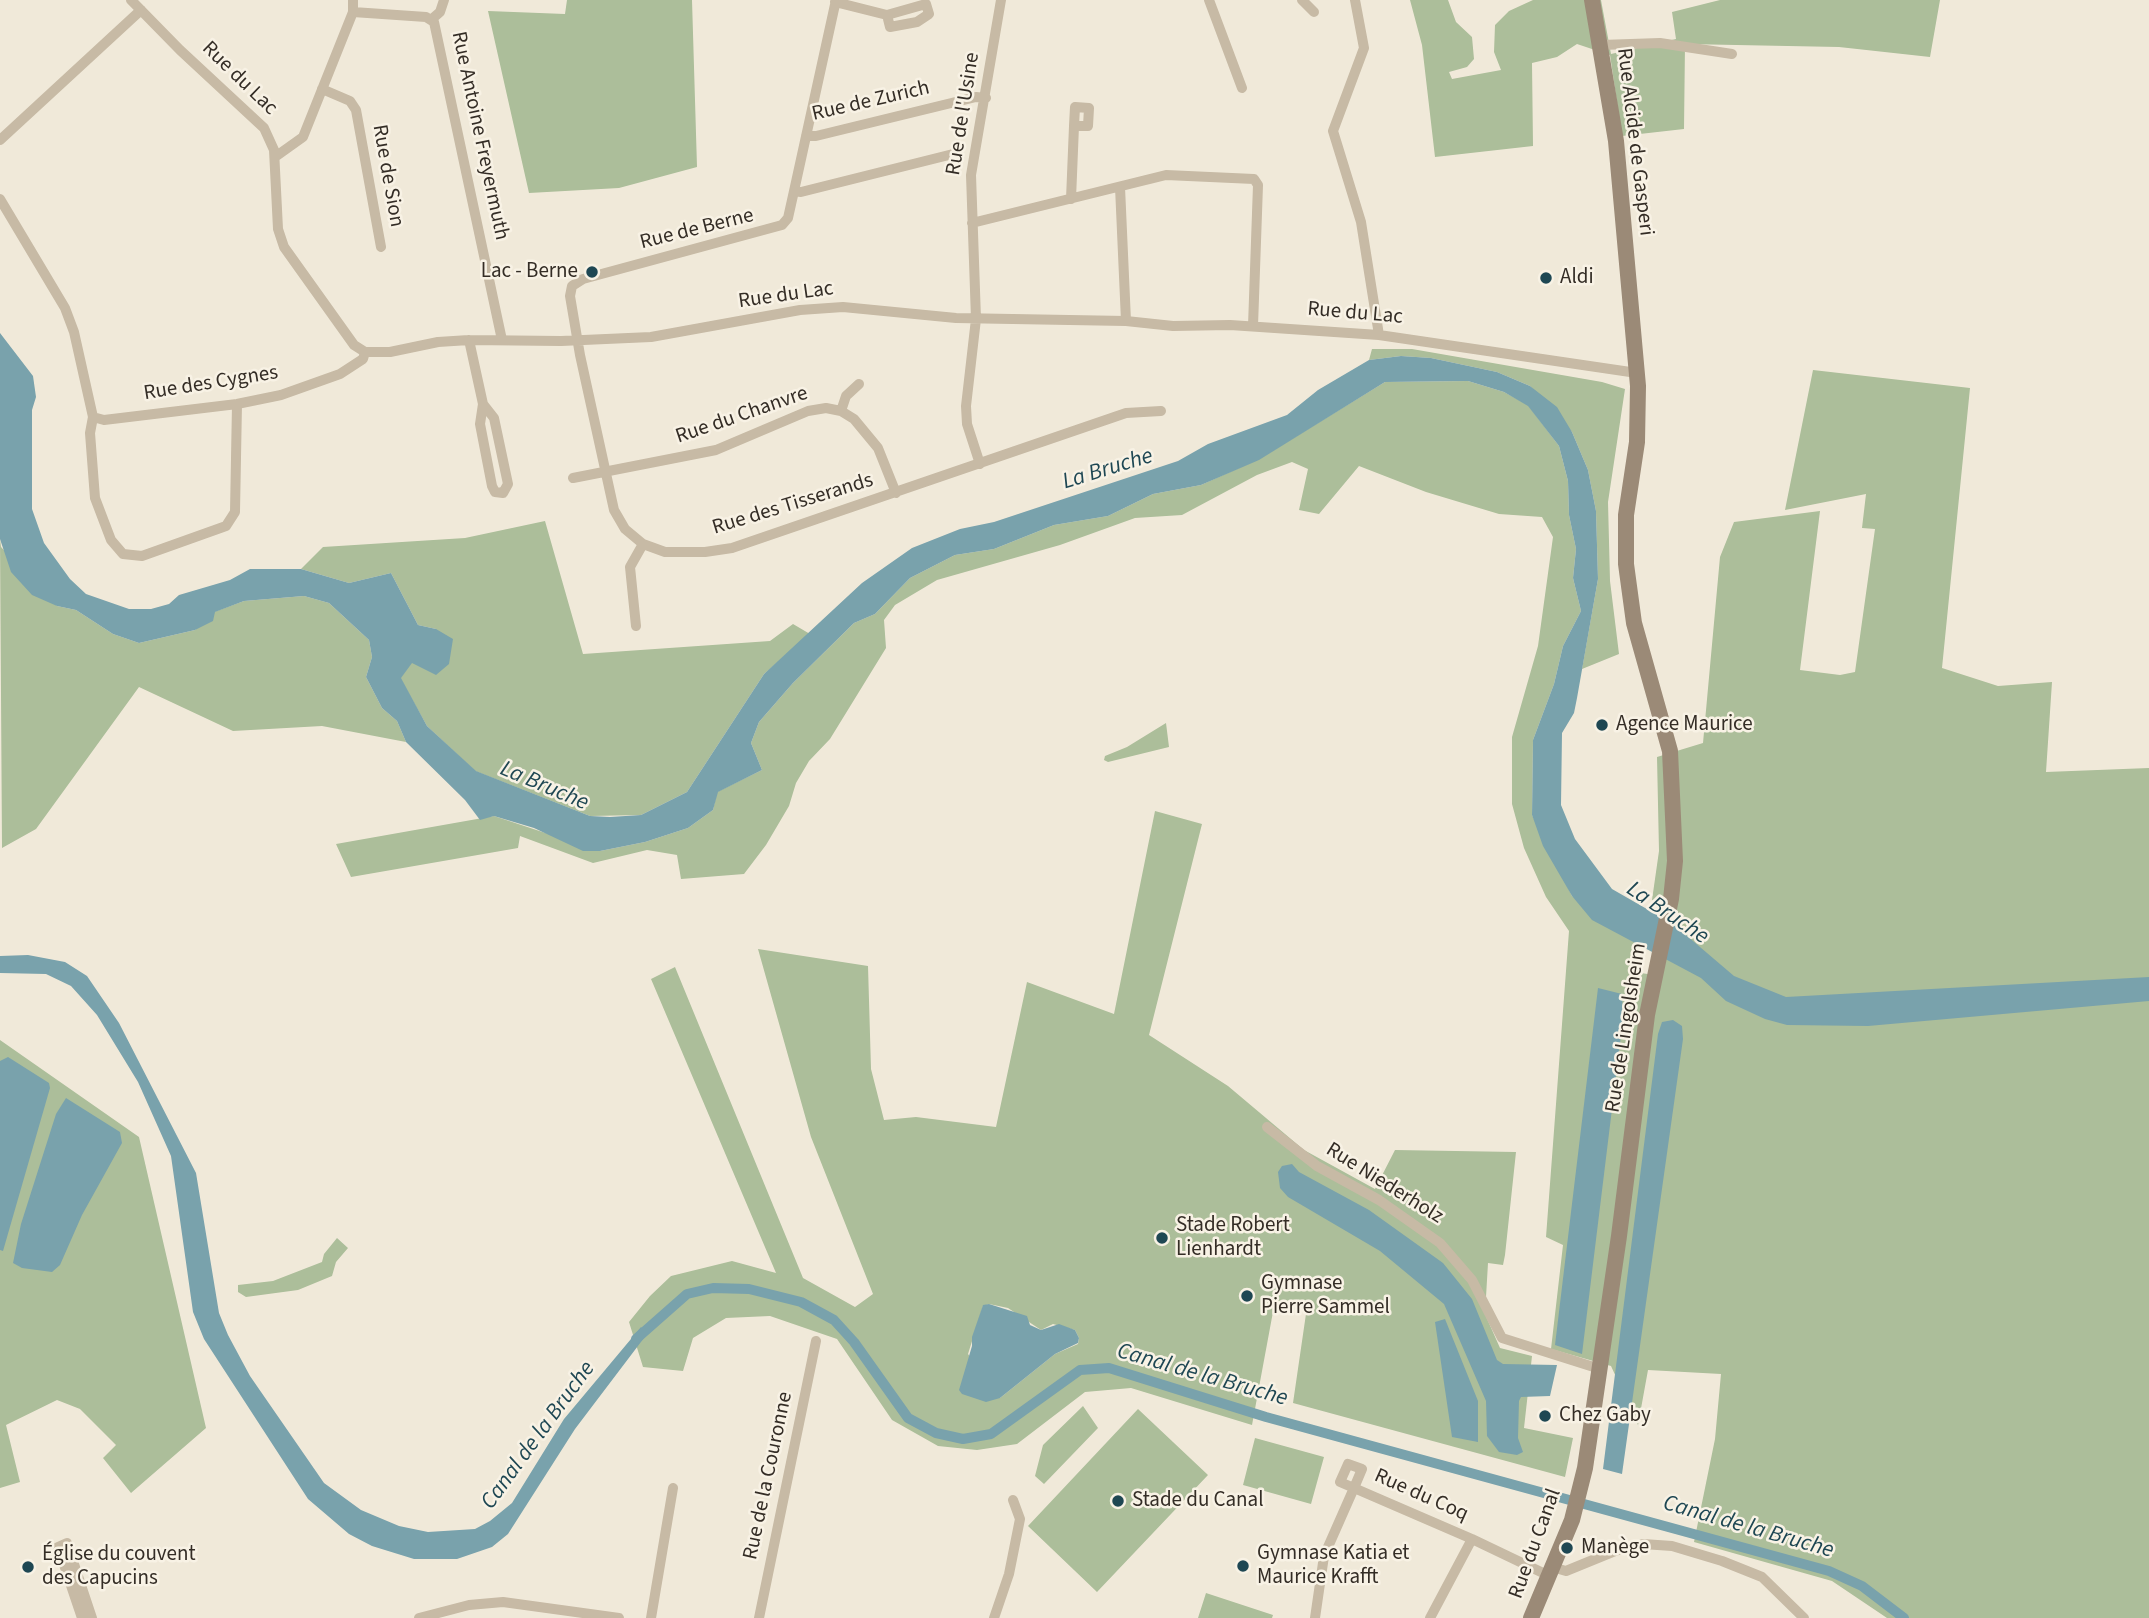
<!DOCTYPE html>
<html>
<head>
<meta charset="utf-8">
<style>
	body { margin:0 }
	canvas { display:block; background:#f0e9d9 }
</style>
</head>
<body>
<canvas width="2149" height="1618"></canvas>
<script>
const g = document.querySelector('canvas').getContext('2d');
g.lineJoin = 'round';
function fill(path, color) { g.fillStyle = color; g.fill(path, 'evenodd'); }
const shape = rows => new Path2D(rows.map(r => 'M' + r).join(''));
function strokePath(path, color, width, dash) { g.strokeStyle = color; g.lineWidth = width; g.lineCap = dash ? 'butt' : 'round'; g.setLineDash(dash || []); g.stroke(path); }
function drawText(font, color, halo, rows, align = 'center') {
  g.font = font + ' "Source Sans 3",sans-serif'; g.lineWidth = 5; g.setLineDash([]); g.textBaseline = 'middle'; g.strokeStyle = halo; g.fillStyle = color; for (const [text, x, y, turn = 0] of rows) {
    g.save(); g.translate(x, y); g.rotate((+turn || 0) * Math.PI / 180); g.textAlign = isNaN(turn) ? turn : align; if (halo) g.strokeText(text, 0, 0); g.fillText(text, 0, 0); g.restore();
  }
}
fill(shape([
	[567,0,692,0,697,167,619,188,529,193,488,11,565,14],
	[1410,0,1448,0,1456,22,1472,37,1474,59,1467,67,1449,72,1452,79,1501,70,1494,52,1495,25,1509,11,1533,0,1601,0,1611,54,1676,39,1672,12,1720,0,1940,0,1930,57,1839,47,1685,44,1684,129,1622,136,1610,55,1577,44,1557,57,1532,63,1533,146,1435,157,1422,45],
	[1372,349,1412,349,1602,382,1625,389,1608,502,1610,581,1619,654,1582,669,1598,579,1596,511,1588,470,1572,432,1530,386,1497,372,1431,358,1401,356,1369,360],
	[1813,370,1970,388,1942,668,1998,686,2052,682,2046,772,2149,768,2149,1618,1887,1618,1832,1581,1694,1542,1715,1439,1721,1374,1648,1370,1638,1425,1611,1366,1551,1349,1563,1245,1546,1237,1569,931,1546,897,1524,848,1512,804,1512,737,1538,646,1553,537,1542,517,1499,514,1426,492,1359,466,1319,514,1299,510,1308,469,1292,462,1257,475,1182,515,1135,518,1060,545,937,580,895,605,884,620,886,648,830,739,809,761,796,783,789,806,766,845,744,874,681,879,677,855,647,850,593,863,520,836,518,848,351,877,336,844,494,816,600,851,645,842,688,828,713,810,717,792,762,770,751,743,759,722,793,683,854,623,875,614,910,578,955,555,994,549,1054,525,1108,516,1153,494,1201,485,1259,459,1385,382,1468,381,1504,392,1528,405,1559,446,1568,481,1569,515,1576,549,1573,578,1581,611,1563,646,1554,684,1533,740,1532,815,1572,896,1642,948,1634,972,1661,976,1677,914,1652,900,1659,851,1657,757,1703,743,1720,557,1734,522,1820,511,1800,670,1840,675,1855,672,1875,529,1862,528,1866,494,1785,510],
	[545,521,583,654,770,641,793,624,810,634,764,674,687,792,641,815,590,816,475,771,427,726,400,678,436,629,418,625,391,573,349,583,301,569,323,547,465,538],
	[0,539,1,547,57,606,76,610,113,634,139,643,195,630,214,612,244,601,304,596,329,603,369,640,372,657,366,677,382,708,397,721,406,742,322,726,233,731,139,687,36,829,2,848],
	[1166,723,1169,747,1108,762,1104,760,1105,756,1127,747],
	[1155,811,1202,824,1149,1035,1228,1086,1304,1150,1375,1189,1395,1150,1516,1152,1505,1255,1503,1265,1488,1263,1485,1314,1500,1348,1532,1356,1524,1428,1573,1438,1565,1477,1293,1403,1307,1307,1275,1301,1252,1425,1131,1388,1085,1392,1017,1444,977,1450,938,1446,892,1420,837,1339,770,1316,726,1318,693,1338,683,1371,643,1367,629,1322,650,1296,671,1276,732,1261,776,1273,651,979,675,967,803,1278,855,1307,873,1294,811,1137,758,949,868,966,871,1069,884,1120,916,1117,996,1127,1027,982,1114,1014],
	[989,1304,1008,1308,1041,1330,1053,1324,1075,1330,1079,1338,1078,1344,1055,1354,1000,1398,968,1354,983,1306],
	[0,1040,139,1137,206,1428,131,1493,103,1458,116,1445,80,1409,57,1400,6,1425,20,1482,0,1488],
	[337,1238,348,1248,336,1262,332,1276,298,1290,246,1297,238,1292,238,1285,273,1281,322,1262,324,1254],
	[1083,1406,1098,1428,1044,1484,1035,1476,1043,1445],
	[1138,1409,1208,1475,1097,1592,1028,1526],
	[1255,1438,1324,1457,1311,1504,1243,1485],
	[1206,1593,1273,1615,1272,1618,1198,1618]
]), '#acbe9a');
fill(shape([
	[0,333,33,376,36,397,32,410,32,509,44,543,70,579,86,594,129,609,151,609,169,604,179,595,230,580,250,569,301,569,349,583,391,573,418,625,436,629,453,639,449,664,436,675,412,663,401,678,427,726,476,771,590,816,610,817,641,815,687,792,764,674,862,583,912,548,960,529,994,522,1178,461,1208,444,1287,415,1318,390,1369,360,1401,356,1431,358,1497,372,1530,386,1557,407,1572,432,1588,470,1596,511,1598,579,1577,698,1574,713,1562,733,1561,805,1575,839,1612,889,1673,924,1734,976,1786,997,2149,977,2149,1001,1868,1026,1787,1025,1765,1019,1726,1001,1701,978,1592,920,1572,896,1543,846,1532,815,1533,740,1554,684,1563,646,1581,611,1573,578,1576,549,1569,515,1568,481,1559,446,1528,406,1504,392,1468,381,1385,382,1259,460,1201,485,1153,494,1108,516,1054,525,994,549,955,555,910,578,875,614,854,623,793,683,759,722,751,743,762,770,718,792,713,810,688,828,645,842,600,851,583,851,534,828,494,816,480,820,465,800,406,742,397,721,382,708,366,677,372,657,369,640,329,603,304,596,244,601,215,612,213,621,195,630,139,643,113,634,76,610,57,606,32,595,11,572,0,539],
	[28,955,65,962,87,976,119,1023,196,1173,219,1313,228,1335,250,1376,324,1483,361,1510,399,1526,428,1532,475,1529,490,1521,512,1503,564,1419,641,1327,647,1334,575,1429,508,1534,492,1547,457,1559,414,1559,372,1546,349,1534,308,1499,204,1339,193,1312,171,1156,138,1082,97,1015,71,986,46,974,0,973,0,956],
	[1598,988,1622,994,1623,1019,1582,1354,1555,1345],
	[1673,1020,1682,1026,1683,1039,1622,1474,1603,1469,1658,1034,1662,1022],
	[8,1057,49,1083,50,1088,3,1251,0,1250,0,1061],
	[66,1098,120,1132,122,1143,82,1215,60,1265,52,1272,22,1268,13,1263,21,1224,56,1114],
	[1292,1164,1299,1172,1369,1210,1443,1263,1472,1299,1497,1360,1503,1364,1557,1365,1550,1396,1521,1397,1519,1401,1518,1438,1523,1452,1517,1455,1499,1452,1487,1436,1486,1401,1444,1304,1380,1251,1288,1197,1280,1188,1278,1172,1282,1166],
	[989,1304,1027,1316,1030,1325,1041,1330,1059,1324,1075,1330,1079,1338,1078,1343,1055,1354,1000,1398,986,1402,962,1394,959,1390,972,1346,972,1337,983,1305],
	[1445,1319,1478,1401,1478,1442,1452,1437,1435,1322]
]), '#79a2ac');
strokePath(shape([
	[636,1339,687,1294,713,1288,749,1289,801,1302,834,1320,854,1342,908,1418,936,1433,963,1439,991,1434,1080,1370,1109,1368,1266,1417,1829,1571,1862,1586,1904,1618]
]), '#79a2ac', 10);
strokePath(shape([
	[131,0,180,50,264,128,274,150,278,229,284,247,354,345,365,352,390,352,438,342,469,340,561,341,651,337,800,310,843,307,956,318,1126,321,1173,326,1230,325,1379,335,1637,373],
	[836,0,794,191,788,218,782,225,583,279,572,286,570,296,580,355,614,510,625,529,643,544,665,552,705,552,732,548,1126,413,1161,411],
	[1209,0,1242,88],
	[1302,0,1314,12],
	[1355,0,1364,48,1333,131,1361,222,1379,335],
	[835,2,887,15,890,27,917,22,929,14,926,4,887,15],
	[353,12,426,17,434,22,502,340],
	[432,19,440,12,444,0],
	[1601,45,1660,43,1732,54],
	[322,89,350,101,356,110,381,247],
	[806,136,816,136,976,97,986,98],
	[0,140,141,10],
	[275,157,303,137,353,12,353,0],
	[1120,187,1126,321],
	[794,191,801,192,953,154],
	[0,199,65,308,74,332,93,417],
	[1071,199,1074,126,1088,126,1089,108,1075,107,1074,126],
	[972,223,1166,175,1254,179,1258,185,1253,326],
	[469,340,483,404,494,418,508,484,503,493,495,492,492,486,480,424,483,404],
	[841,411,846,396,859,384],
	[93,417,90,433,95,498,111,540,123,554,142,556,226,526,235,512,237,404],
	[93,417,104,420,237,404,281,395,340,374,363,359,365,352],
	[980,464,967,424,966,406,976,319,971,175,1001,0],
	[573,478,716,450,808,411,826,408,841,411,854,419,878,448,896,493],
	[636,626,630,567,643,544],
	[1267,1127,1317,1166,1379,1200,1440,1243,1472,1280,1502,1338,1600,1369],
	[1552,1567,1566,1571,1615,1551,1643,1544,1672,1546,1722,1561,1762,1577,1804,1618],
	[82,1618,58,1547,67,1543,92,1618],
	[419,1618,469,1605,503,1602,619,1618],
	[651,1618,673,1488],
	[759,1618,816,1341],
	[994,1618,1009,1574,1020,1519,1013,1500],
	[1315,1618,1324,1556,1354,1488,1362,1469,1348,1464,1340,1482,1354,1488,1472,1539,1541,1572,1549,1574],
	[1430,1618,1472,1539]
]), '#c7baa5', 10);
strokePath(shape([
	[1531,1618,1572,1520,1585,1468,1619,1236,1647,1015,1671,899,1675,861,1670,751,1634,623,1626,564,1626,515,1637,442,1638,386,1616,141,1592,0]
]), '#9b8a77', 16);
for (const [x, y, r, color] of [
	[592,272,7,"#1e4753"],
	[1546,278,7,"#1e4753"],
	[1602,725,7,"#1e4753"],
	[1162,1238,7,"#1e4753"],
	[1247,1296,7,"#1e4753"],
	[1545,1416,7,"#1e4753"],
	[1118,1501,7,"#1e4753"],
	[1567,1548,7,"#1e4753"],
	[1243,1566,7,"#1e4753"],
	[28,1567,7,"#1e4753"]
]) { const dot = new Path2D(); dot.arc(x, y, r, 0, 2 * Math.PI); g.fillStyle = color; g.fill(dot); strokePath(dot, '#f8f2e5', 2.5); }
drawText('21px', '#342d26', '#f8f2e5', [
	["Rue du Lac",239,79,44],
	["Rue de Zurich",871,102,-13],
	["Rue de l'Usine",964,114,-81],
	["Rue Antoine Freyermuth",479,136,78],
	["Rue Alcide de Gasperi",1634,142,83],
	["Rue de Sion",387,176,80],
	["Rue de Berne",697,230,-14],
	["Rue du Lac",786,296,-8],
	["Rue du Lac",1355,314,5],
	["Rue des Cygnes",211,384,-9],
	["Rue du Chanvre",742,416,-19],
	["Rue des Tisserands",793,505,-17],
	["Rue de Lingolsheim",1627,1028,-81],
	["Rue Niederholz",1384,1184,32],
	["Rue de la Couronne",769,1476,-78],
	["Rue du Coq",1421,1496,24],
	["Rue du Canal",1536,1544,-70]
]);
drawText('21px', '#342d26', '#f8f2e5', [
	["Lac - Berne",578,272,"right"],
	["Aldi",1560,278],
	["Agence Maurice",1616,725],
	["Stade Robert",1176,1226],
	["Lienhardt",1176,1250],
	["Gymnase",1261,1284],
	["Pierre Sammel",1261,1308],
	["Chez Gaby",1559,1416],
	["Stade du Canal",1132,1501],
	["Manège",1581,1548],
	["Gymnase Katia et",1257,1554],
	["Maurice Krafft",1257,1578],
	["Église du couvent",42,1555],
	["des Capucins",42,1579]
], 'left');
drawText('italic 23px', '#1e4753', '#f8f2e5', [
	["La Bruche",1108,470,-17],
	["La Bruche",544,787,23],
	["La Bruche",1667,914,34],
	["Canal de la Bruche",1202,1376,16],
	["Canal de la Bruche",539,1436,-54],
	["Canal de la Bruche",1748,1528,16]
]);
</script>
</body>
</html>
